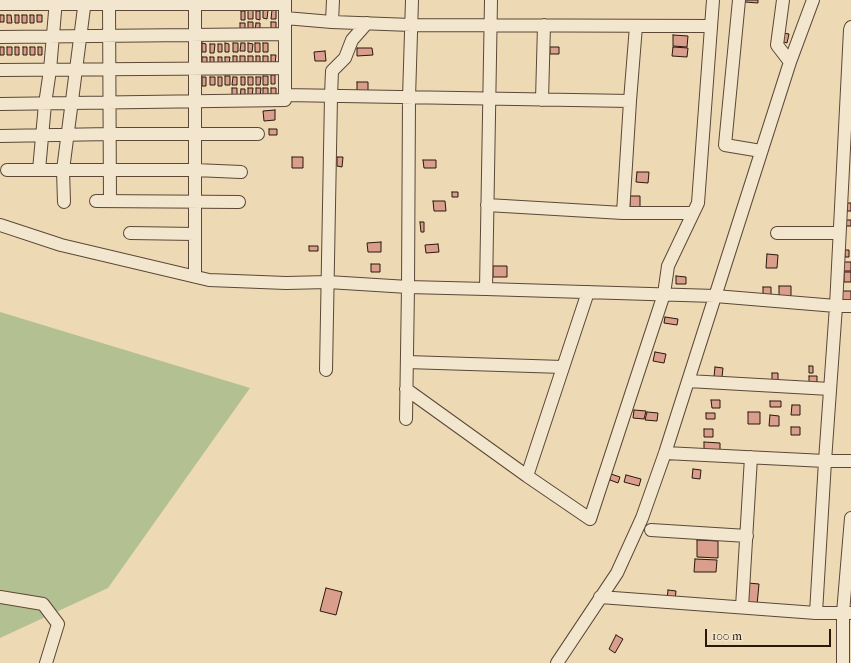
<!DOCTYPE html>
<html>
<head>
<meta charset="utf-8">
<style>
	body { margin:0 }
	#map { position:relative; width:851px; height:663px; overflow:hidden; background:#edd9b4; font-family:"IM FELL French Canon",serif }
	canvas { display:block }
	.scale { position:absolute; left:705px; top:629px; width:126px; height:18px; box-sizing:border-box; border:2px solid #2a180d; border-top:0; padding-left:5px; font-size:12px; line-height:14px; white-space:nowrap; color:#2a180d; -webkit-text-stroke:3px #f3e6ce; paint-order:stroke }
</style>
</head>
<body>
<div id="map">
<canvas width="851" height="663"></canvas>
<div class="scale">100 m</div>
</div>
<script>
const g = document.querySelector('canvas').getContext('2d');
g.lineJoin = 'round';
function fill(path, color) { g.fillStyle = color; g.fill(path, 'evenodd'); }
const shape = rows => new Path2D(rows.map(r => 'M' + r).join(''));
function strokePath(path, color, width, dash) { g.strokeStyle = color; g.lineWidth = width; g.lineCap = dash ? 'butt' : 'round'; g.setLineDash(dash || []); g.stroke(path); }
fill(shape([
	[0,312,250,388,108,588,0,638]
]), '#b2c092');
const building = shape([
	[745,0,758,0,758,3,745,2,745,0],
	[248,10,253,10,253,19,248,19,248,10],
	[263,10,268,10,267,19,263,18,263,10],
	[272,10,276,10,276,19,271,19,272,10],
	[241,11,245,11,245,20,241,20,241,11],
	[256,11,260,11,260,20,256,19,256,11],
	[0,15,4,15,4,22,0,22,0,15],
	[7,15,11,15,12,23,7,23,7,15],
	[15,15,19,15,19,23,15,23,15,15],
	[22,15,27,15,27,23,22,23,22,15],
	[30,15,34,15,34,23,30,23,30,15],
	[37,15,42,15,42,22,37,22,37,15],
	[248,22,253,22,253,31,248,31,248,22],
	[271,22,276,22,276,31,271,31,271,22],
	[240,23,245,23,245,32,240,32,240,23],
	[256,23,260,23,260,32,255,31,256,23],
	[783,33,789,34,787,43,781,41,783,33],
	[673,35,688,36,687,47,673,46,673,35],
	[202,43,206,44,206,52,202,52,202,43],
	[225,43,229,44,229,52,225,52,225,43],
	[233,43,238,43,238,52,233,52,233,43],
	[241,43,245,43,245,51,240,51,241,43],
	[248,43,253,44,252,52,248,52,248,43],
	[255,43,260,43,260,52,255,52,255,43],
	[263,43,268,43,268,52,263,52,263,43],
	[210,44,215,44,214,53,210,53,210,44],
	[218,44,222,44,222,52,218,52,218,44],
	[0,47,4,47,4,55,0,55,0,47],
	[7,47,12,47,12,55,7,55,7,47],
	[15,47,19,47,19,55,15,55,15,47],
	[23,47,27,47,27,55,23,55,23,47],
	[30,47,35,47,35,55,30,55,30,47],
	[38,47,42,47,42,55,38,55,38,47],
	[550,47,559,47,559,54,550,54,550,47],
	[673,47,688,48,687,57,672,56,673,47],
	[357,48,372,48,373,55,357,56,357,48],
	[325,51,326,61,315,61,314,52,325,51],
	[271,55,276,55,275,64,271,64,271,55],
	[233,56,237,56,237,65,233,65,233,56],
	[240,56,245,56,245,65,240,65,240,56],
	[248,56,253,56,253,65,248,65,248,56],
	[256,56,260,56,260,65,256,65,256,56],
	[263,56,268,56,268,65,263,65,263,56],
	[202,57,207,57,207,66,202,66,202,57],
	[210,57,214,57,214,66,210,66,210,57],
	[218,57,222,57,222,65,218,65,218,57],
	[225,57,230,57,229,65,225,65,225,57],
	[271,75,275,75,275,84,271,84,271,75],
	[225,76,230,76,230,85,225,85,225,76],
	[263,76,268,76,268,85,263,85,263,76],
	[202,77,206,77,206,86,202,86,202,77],
	[210,77,215,77,215,85,210,85,210,77],
	[218,77,222,77,222,86,218,86,218,77],
	[233,77,237,77,237,85,232,85,233,77],
	[241,77,245,77,245,85,241,85,241,77],
	[248,77,253,77,253,85,248,85,248,77],
	[256,77,261,77,260,85,256,85,256,77],
	[357,82,368,82,368,93,357,93,357,82],
	[232,88,237,88,237,97,232,97,232,88],
	[248,88,253,88,252,97,248,97,248,88],
	[256,88,261,88,260,97,256,97,256,88],
	[263,88,268,88,268,97,263,97,263,88],
	[271,88,276,88,276,96,271,96,271,88],
	[241,89,245,89,245,98,240,98,241,89],
	[275,110,275,120,264,121,263,111,275,110],
	[269,129,277,129,277,135,269,135,269,129],
	[292,157,303,157,303,168,292,168,292,157],
	[337,157,343,157,342,167,337,166,337,157],
	[423,160,436,160,436,168,424,168,423,160],
	[637,172,649,172,648,183,636,182,637,172],
	[452,192,458,192,458,197,452,197,452,192],
	[630,196,640,196,640,208,630,208,630,196],
	[433,201,445,201,446,211,434,211,433,201],
	[847,203,851,203,851,211,847,211,847,203],
	[845,220,851,220,851,226,845,226,845,220],
	[420,222,424,222,424,232,421,232,420,222],
	[381,242,381,252,368,252,367,243,381,242],
	[438,244,439,252,426,253,425,245,438,244],
	[309,246,318,246,318,251,309,251,309,246],
	[845,250,849,250,849,257,845,257,845,250],
	[767,254,778,255,777,268,766,268,767,254],
	[844,262,851,262,851,271,843,271,844,262],
	[371,264,380,264,380,272,371,272,371,264],
	[493,266,507,266,507,277,493,277,493,266],
	[844,272,851,272,851,282,844,282,844,272],
	[676,276,686,277,686,284,676,284,676,276],
	[779,286,791,286,791,298,779,298,779,286],
	[763,287,771,287,771,295,763,295,763,287],
	[841,291,851,291,851,301,841,301,841,291],
	[665,317,678,319,677,325,664,323,665,317],
	[655,352,666,354,664,363,653,361,655,352],
	[809,366,813,366,813,373,809,373,809,366],
	[715,367,723,368,722,377,714,377,715,367],
	[772,373,778,373,778,381,772,381,772,373],
	[809,376,817,376,817,383,809,383,809,376],
	[711,400,720,400,720,408,712,408,711,400],
	[770,401,781,401,781,407,770,407,770,401],
	[792,405,800,405,800,415,791,415,792,405],
	[634,410,646,411,644,419,633,418,634,410],
	[647,412,658,413,657,421,645,420,647,412],
	[748,412,760,412,760,424,748,424,748,412],
	[706,413,715,413,715,419,706,419,706,413],
	[770,415,779,416,779,426,769,426,770,415],
	[791,427,800,427,800,435,791,435,791,427],
	[704,429,713,429,713,437,704,437,704,429],
	[704,442,720,443,720,451,704,450,704,442],
	[693,469,701,470,700,479,692,478,693,469],
	[611,474,620,477,618,483,610,480,611,474],
	[626,475,641,479,639,486,624,482,626,475],
	[697,540,718,541,718,558,697,557,697,540],
	[695,559,717,560,716,572,694,572,695,559],
	[748,583,759,584,757,605,746,604,748,583],
	[326,588,342,592,336,615,320,611,326,588],
	[668,590,676,591,675,600,667,600,668,590],
	[616,635,623,639,615,653,609,649,616,635]
]);
fill(building, '#da9e8c');
strokePath(building, '#2a180d', 1);
const minor = shape([
	[739,0,725,145,761,151],
	[783,0,777,45,790,62],
	[109,3,110,201],
	[0,4,285,4],
	[285,18,332,22,411,25,710,26],
	[332,22,333,0],
	[0,37,285,34],
	[0,70,285,68],
	[285,95,630,101],
	[542,100,544,25],
	[0,104,285,100,285,0],
	[0,136,110,134,258,134],
	[7,170,195,170,241,172],
	[39,170,45,104,50,70,56,0],
	[96,201,239,202],
	[64,202,63,170,85,0],
	[487,205,623,213,693,213],
	[623,213,630,101,636,26],
	[0,225,61,245,209,280,286,283,328,282,408,287,486,289,715,296,836,306,851,306],
	[130,233,195,234],
	[777,233,839,233],
	[195,276,195,0],
	[486,289,491,0],
	[407,362,563,367],
	[326,370,331,96,332,71,345,58,352,40,367,23],
	[688,381,830,389],
	[406,389,527,476,590,519,664,294,668,266,698,203,713,0],
	[406,419,408,287,409,98,412,0],
	[665,453,825,461,851,461],
	[527,476,588,292],
	[651,530,747,536],
	[0,597,43,604,58,624,46,663],
	[600,597,816,613,851,613],
	[742,607,751,457],
	[816,613,825,461,836,306,850,30,851,27],
	[557,663,617,573,642,518,665,453,790,62,813,0],
	[843,663,843,613,851,518]
]);
strokePath(minor, '#5b4837', 14);
strokePath(minor, '#f3e6ce', 12);
</script>
</body>
</html>
